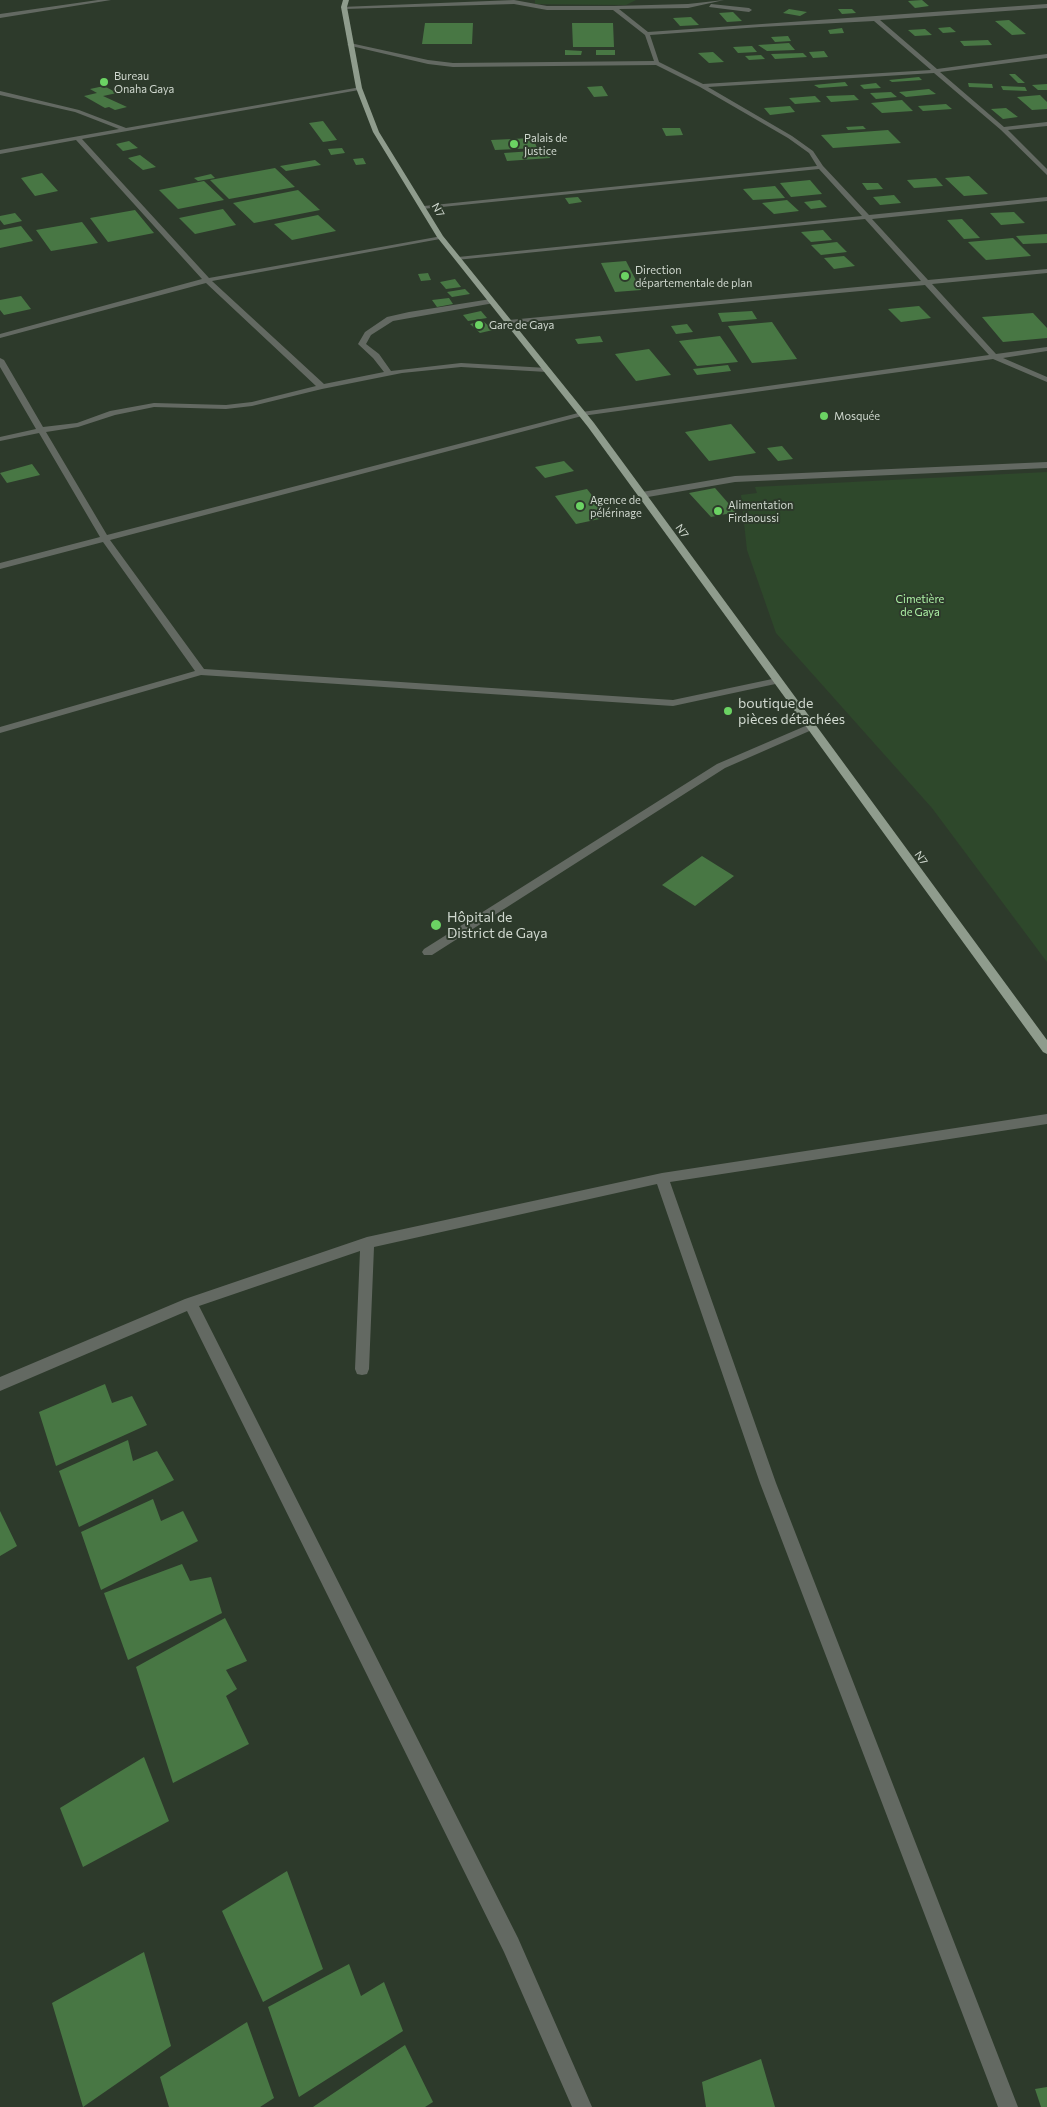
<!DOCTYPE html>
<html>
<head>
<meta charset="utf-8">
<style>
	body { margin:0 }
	canvas { display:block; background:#2d3a2b }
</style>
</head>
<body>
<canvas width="1047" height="2107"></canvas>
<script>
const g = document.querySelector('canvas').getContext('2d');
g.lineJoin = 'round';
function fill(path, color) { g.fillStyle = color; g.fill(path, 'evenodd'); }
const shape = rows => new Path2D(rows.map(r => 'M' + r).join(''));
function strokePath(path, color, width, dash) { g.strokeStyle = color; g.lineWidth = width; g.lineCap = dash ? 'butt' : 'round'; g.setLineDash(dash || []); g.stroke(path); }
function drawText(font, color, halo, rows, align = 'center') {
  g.font = font + ' Commissioner,sans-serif'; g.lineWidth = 4; g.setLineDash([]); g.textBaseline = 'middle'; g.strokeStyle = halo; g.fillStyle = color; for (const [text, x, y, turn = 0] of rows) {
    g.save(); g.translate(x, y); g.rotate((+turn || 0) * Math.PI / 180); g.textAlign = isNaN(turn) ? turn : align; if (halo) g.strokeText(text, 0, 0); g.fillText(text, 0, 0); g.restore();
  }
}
fill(shape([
	[535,0,636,0,626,5,535,4],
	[1047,472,1047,962,932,808,776,633,747,550,741,495,757,493,755,487]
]), '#2e482b');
fill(shape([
	[922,0,929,6,915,8,908,1],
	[789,9,807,12,800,16,783,13],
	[838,9,852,9,856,13,842,14],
	[733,12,742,21,727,22,719,13],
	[691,17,699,25,680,26,673,18],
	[1009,20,1026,34,1012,35,995,21],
	[425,23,473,23,472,44,422,44],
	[572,23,613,23,614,47,573,47],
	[950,27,956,32,943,33,938,28],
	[842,28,844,33,830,34,828,30],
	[925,29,932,35,915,36,908,30],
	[788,36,791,41,775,42,771,37],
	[988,40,992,45,964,46,960,41],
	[789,43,795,50,767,51,758,45],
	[752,46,757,52,738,53,733,47],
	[565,50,582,51,581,55,565,55],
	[596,50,615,50,615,55,596,55],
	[824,51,828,57,813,58,809,52],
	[713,52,724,62,709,63,698,53],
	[803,53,807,57,775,59,771,54],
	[761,55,765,59,749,60,745,56],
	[1009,74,1015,74,1025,83,1018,83],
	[919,77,922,80,892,82,889,80],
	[845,82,848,86,819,88,814,85],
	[876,83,881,88,864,89,860,85],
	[968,83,992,84,993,88,969,87],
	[1047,84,1047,90,1038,90,1032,85],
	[104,86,117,93,103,96,127,107,115,110,109,107,105,108,84,96,97,93,90,89],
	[602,86,608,96,594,97,587,87],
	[1001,86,1025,87,1027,91,1003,90],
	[929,89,936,94,906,97,899,92],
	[891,92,897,97,876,99,870,93],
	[854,95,859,100,831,102,826,96],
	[1040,95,1047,102,1047,109,1032,110,1017,97],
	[815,96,821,102,795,104,789,98],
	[902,100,913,111,882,113,871,103],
	[946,104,952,109,923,111,918,106],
	[790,106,795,112,770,115,764,108],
	[1006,108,1018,117,1003,119,991,109],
	[323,121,337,140,323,142,309,123],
	[863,126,866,129,848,130,846,127],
	[662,128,680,128,683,135,666,136],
	[888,130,901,143,833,148,821,135],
	[533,138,537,148,495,150,491,140],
	[129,141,138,148,123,151,116,144],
	[342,148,345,153,331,155,328,149],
	[547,150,550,158,507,161,504,153],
	[140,155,156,167,143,170,128,158],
	[363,158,366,164,356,165,353,159],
	[315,160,321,165,286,171,280,166],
	[275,168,295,187,229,199,210,180],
	[42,173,58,191,35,196,21,178],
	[211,174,215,178,198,181,194,178],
	[969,176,988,194,964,196,945,178],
	[936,178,943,186,914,188,907,180],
	[810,180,822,194,791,197,780,183],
	[204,181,224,200,178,209,159,190],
	[862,183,878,183,883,189,867,190],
	[775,186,785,198,753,200,743,189],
	[298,190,320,210,254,223,233,203],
	[894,195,901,203,880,205,873,197],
	[578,197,582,202,569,204,565,198],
	[787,200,799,211,774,214,762,203],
	[820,200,827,207,811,209,804,202],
	[223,209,236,225,195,234,179,218],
	[135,210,154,233,108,242,90,218],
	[1014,212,1025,223,1001,225,990,213],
	[15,213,22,221,4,225,0,220,0,216],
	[318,215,336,231,292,240,274,224],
	[962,219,980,238,964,239,947,220],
	[82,222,98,243,51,251,36,230],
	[21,226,33,241,0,248,0,230],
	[823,230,832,240,811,242,801,232],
	[1047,234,1047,243,1023,244,1016,236],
	[1013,238,1031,256,986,260,968,242],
	[837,242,847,252,821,255,811,245],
	[844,256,855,266,834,269,824,258],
	[626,261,641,290,615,292,601,263],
	[428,273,431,280,421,281,418,274],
	[455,279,461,287,446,289,440,282],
	[465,289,470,294,452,297,447,292],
	[21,296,31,309,4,315,0,310,0,300],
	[449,298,453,304,437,307,432,300],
	[919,306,931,318,901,322,888,309],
	[481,311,487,318,468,321,463,315],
	[752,311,757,319,722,322,718,313],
	[1033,313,1047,328,1047,338,1003,342,982,317],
	[483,321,493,330,480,333,470,324],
	[772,322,797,359,752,363,728,326],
	[687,324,693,332,676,334,671,326],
	[600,336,603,342,578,344,575,339],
	[720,336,738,362,697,366,679,341],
	[649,349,671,375,636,381,615,354],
	[728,365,731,371,697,375,693,369],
	[731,424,756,453,709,461,685,432],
	[782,446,793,459,778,461,767,448],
	[564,461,574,471,545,478,535,467],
	[32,464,40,475,7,483,0,473],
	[715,488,736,512,711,517,689,493],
	[587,489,609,517,576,524,555,496],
	[702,856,734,876,695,906,662,885],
	[105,1384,112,1403,132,1396,147,1425,56,1466,39,1412],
	[128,1440,133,1461,157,1451,174,1480,79,1527,59,1471],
	[153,1499,161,1521,183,1511,198,1541,101,1590,81,1532],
	[0,1511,17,1546,0,1556],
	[182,1564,190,1581,211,1577,222,1613,128,1660,104,1593],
	[225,1618,247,1661,226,1670,237,1689,226,1696,249,1744,173,1783,136,1667],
	[144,1757,169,1821,83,1867,60,1808],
	[287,1871,323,1969,263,2002,222,1911],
	[144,1952,171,2046,83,2107,52,2003],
	[349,1964,361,1996,384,1982,403,2031,299,2097,268,2007],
	[247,2022,274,2098,260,2107,169,2107,160,2077],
	[405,2045,433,2102,425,2107,313,2107],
	[761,2059,775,2107,706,2107,702,2082],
	[1047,2087,1047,2107,1041,2107,1035,2089]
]), '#487744');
fill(shape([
	[98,0,111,0,0,18,0,14,98,0],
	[514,0,547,6,614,6,688,4,724,0,688,8,619,9,648,32,1047,4,1047,8,880,20,937,69,1047,54,1047,58,940,72,1004,127,1047,122,1047,126,1008,130,1047,169,1047,175,1001,130,934,73,708,87,792,136,813,151,823,166,869,215,1047,197,1047,201,872,219,928,280,1047,269,1047,273,932,284,996,354,1047,347,1047,351,1003,358,1047,377,1047,382,993,359,582,416,110,540,204,669,673,700,777,678,782,681,780,683,673,706,201,675,0,733,0,727,195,671,103,542,0,569,0,563,100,537,39,433,0,441,0,437,36,429,0,367,0,358,4,360,43,427,77,423,110,411,154,403,226,405,252,402,316,386,206,283,0,338,0,334,202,279,76,140,0,154,0,150,119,129,75,112,0,95,0,91,79,110,126,128,361,87,359,90,82,139,209,278,442,236,443,237,440,239,212,281,324,384,384,372,373,358,358,344,365,332,387,317,409,312,491,299,495,301,494,303,393,321,371,335,366,344,379,354,391,371,461,363,547,368,551,370,547,372,461,367,402,373,322,389,252,406,226,409,154,407,115,415,78,427,46,432,107,535,582,412,989,355,925,285,506,324,506,320,509,320,921,281,865,219,456,260,456,258,458,257,862,216,819,169,422,209,421,208,424,206,817,166,809,153,788,138,700,87,656,65,453,67,428,64,347,45,350,43,428,60,453,63,654,61,645,35,613,10,547,10,514,4,344,9,341,7,514,0],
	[874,21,931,70,703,84,659,62,650,35,760,27,874,21],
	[711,4,749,8,752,10,749,12,709,7,711,4],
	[1047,462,1047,468,735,482,642,498,638,495,642,492,735,476,1047,462],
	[810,724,814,725,814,729,725,768,432,955,424,955,422,952,424,949,717,764,810,724],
	[1047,1114,1047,1124,670,1182,776,1483,1018,2107,998,2107,760,1483,657,1184,374,1247,369,1369,367,1374,362,1375,357,1374,355,1369,360,1251,199,1306,518,1938,592,2107,572,2107,504,1952,187,1311,0,1391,0,1377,185,1299,367,1237,662,1173,1047,1114]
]), '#636962');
fill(shape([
	[343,0,349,0,347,7,362,88,379,132,443,236,594,423,1047,1040,1047,1054,1043,1052,588,427,437,237,373,132,356,88,341,7,343,0]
]), '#8f9c8d');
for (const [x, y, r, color] of [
	[104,82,5,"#6bd363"],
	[514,144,5,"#6bd363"],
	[625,276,5,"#6bd363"],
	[479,325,5,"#6bd363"],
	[824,416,5,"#6bd363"],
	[580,506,5,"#6bd363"],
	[718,511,5,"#6bd363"],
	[728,711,5,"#6bd363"],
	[436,925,6,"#6bd363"]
]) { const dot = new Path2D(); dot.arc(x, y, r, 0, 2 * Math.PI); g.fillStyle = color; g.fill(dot); strokePath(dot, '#2d3a2b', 2); }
drawText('11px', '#d0d8cf', '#2d3a2b', [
	["Bureau",114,76],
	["Onaha Gaya",114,89],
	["Palais de",524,138],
	["Justice",524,151],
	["Direction",635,270],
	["départementale de plan",635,283],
	["Gare de Gaya",489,325],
	["Mosquée",834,416],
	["Agence de",590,500],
	["pélérinage",590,513],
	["Alimentation",728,505],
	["Firdaoussi",728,518]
], 'left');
drawText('11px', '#d0d8cf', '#2d3a2b', [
	["N7",438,210,60],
	["N7",682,531,54],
	["N7",921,858,54]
]);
drawText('11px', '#adf1a6', '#2d3a2b', [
	["Cimetière",920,599],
	["de Gaya",920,612]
]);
drawText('14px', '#d0d8cf', '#2d3a2b', [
	["boutique de",738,703],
	["pièces détachées",738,719],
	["Hôpital de",447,917],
	["District de Gaya",447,933]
], 'left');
</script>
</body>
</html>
